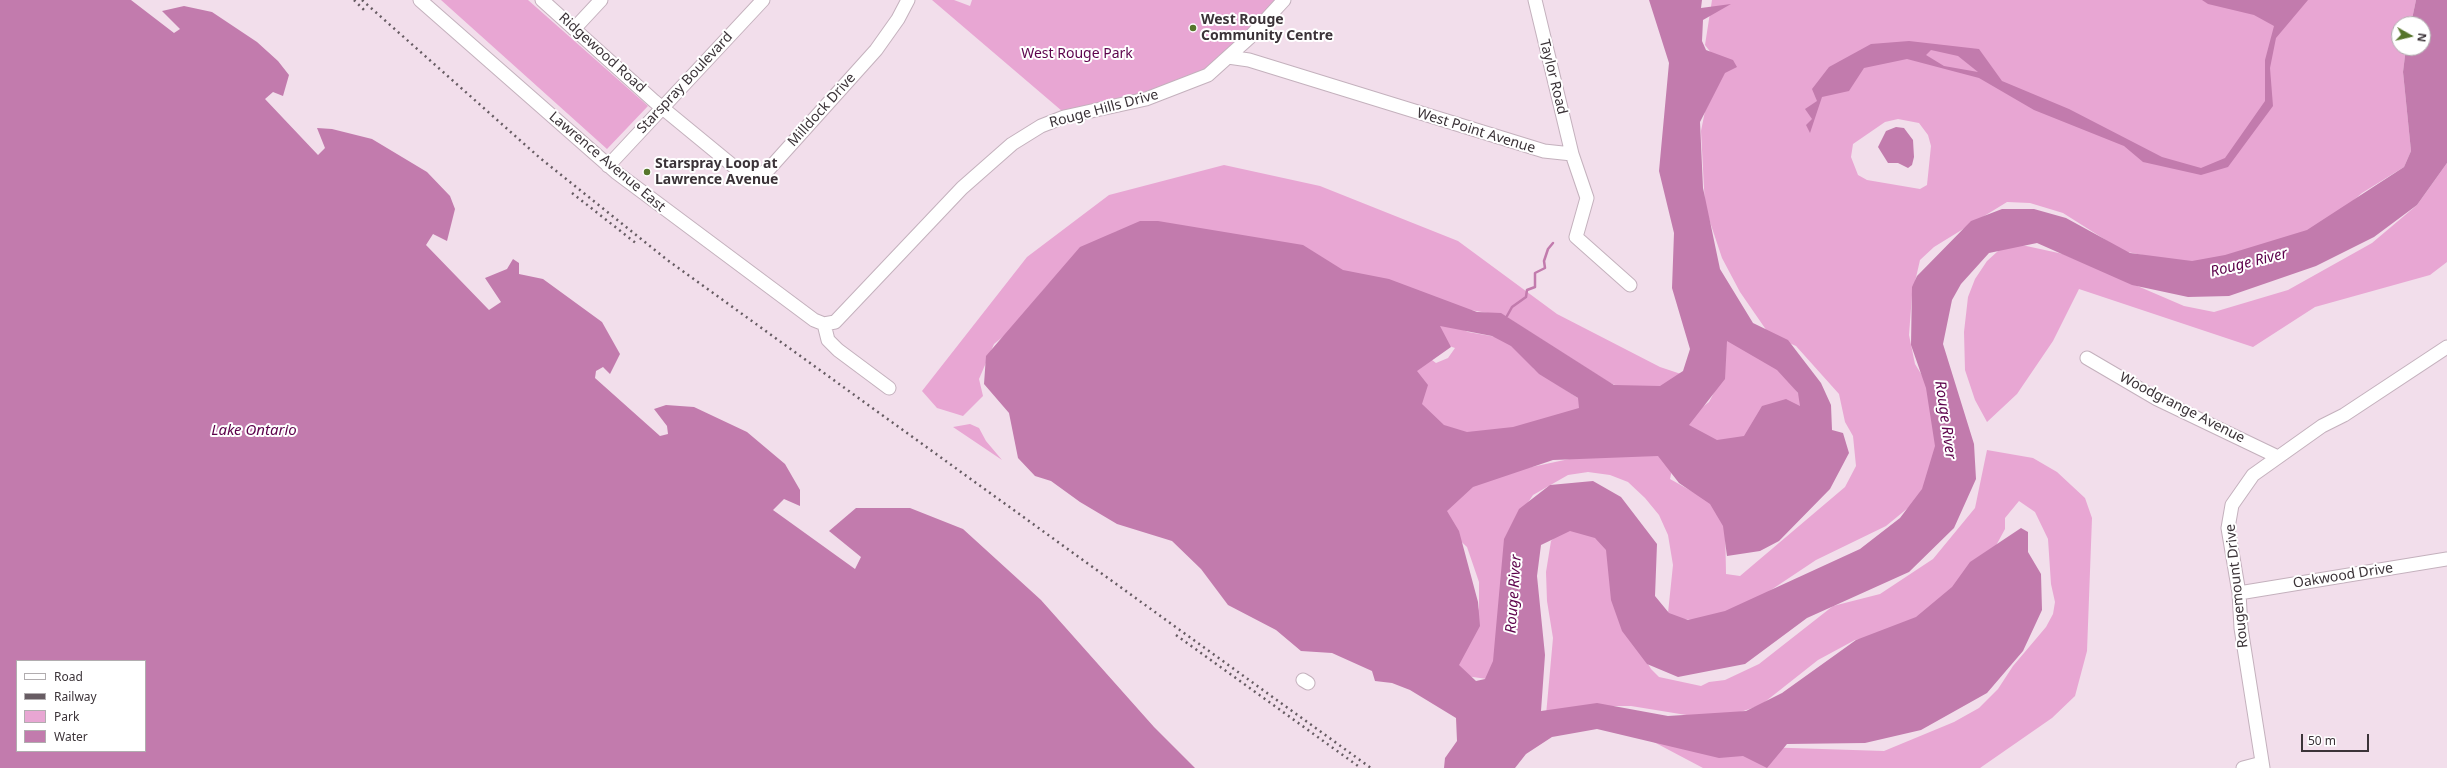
<!DOCTYPE html>
<html>
<head>
<meta charset="utf-8">
<style>
	body { margin:0 }
	#map { position:relative; width:2447px; height:768px; overflow:hidden; background:#f2deeb; font-family:"Noto Sans",sans-serif }
	canvas { display:block }
	.legend { position:absolute; left:16px; top:660px; width:130px; height:92px; box-sizing:border-box; background:#fff; border:1px solid #b1adaf; margin:0; padding:5px 7px; list-style:none; font-size:12px; color:#3b3338 }
	.legend li { display:flex; align-items:center; gap:8px; height:20px }
	.legend b { width:20px; border:1px solid #b1adaf }
	.north { position:absolute; left:2391px; top:16px; width:40px; height:40px; box-sizing:border-box; background:#fff; border:1px solid #b1adaf; border-radius:50%; rotate:98deg; font-size:11px; font-weight:700; line-height:16px; text-align:center; color:#3b3338 }
	.north::after { content:''; display:block; margin:auto; width:14px; height:18px; background:#56752b; clip-path:polygon(50% 0,100% 100%,50% 72%,0 100%) }
	.scale { position:absolute; left:2301px; top:734px; width:68px; height:18px; box-sizing:border-box; border:2px solid #3b3338; border-top:0; padding-left:5px; font-size:12px; line-height:14px; white-space:nowrap; color:#3b3338; -webkit-text-stroke:3px #fff; paint-order:stroke }
</style>
</head>
<body>
<div id="map">
<canvas width="2447" height="768"></canvas>
<ul class="legend">
<li><b style="height:5px;background:#fff"></b>Road</li>
<li><b style="height:5px;background:#675c63"></b>Railway</li>
<li><b style="height:11px;background:#e8a6d3"></b>Park</li>
<li><b style="height:11px;background:#c27bad"></b>Water</li>
</ul>
<div class="north">N</div>
<div class="scale">50 m</div>
</div>
<script>
const g = document.querySelector('canvas').getContext('2d');
g.lineJoin = 'round';
function fill(path, color) { g.fillStyle = color; g.fill(path, 'evenodd'); }
const shape = rows => new Path2D(rows.map(r => 'M' + r).join(''));
function strokePath(path, color, width, dash) { g.strokeStyle = color; g.lineWidth = width; g.lineCap = dash ? 'butt' : 'round'; g.setLineDash(dash || []); g.stroke(path); }
function drawText(font, color, halo, rows, align = 'center') {
  g.font = font + ' "Noto Sans",sans-serif'; g.lineWidth = 4; g.setLineDash([]); g.textBaseline = 'middle'; g.strokeStyle = halo; g.fillStyle = color; for (const [text, x, y, turn = 0] of rows) {
    g.save(); g.translate(x, y); g.rotate((+turn || 0) * Math.PI / 180); g.textAlign = isNaN(turn) ? turn : align; if (halo) g.strokeText(text, 0, 0); g.fillText(text, 0, 0); g.restore();
  }
}
fill(shape([
	[441,0,528,0,648,106,607,149],
	[932,0,954,0,970,6,972,0,1276,0,1224,55,1193,77,1156,92,1062,111],
	[1712,0,2416,0,2411,24,2399,24,2399,48,2406,48,2403,72,2411,151,2404,167,2362,193,2331,220,2305,234,2195,264,2180,263,2123,251,2063,213,2030,203,2007,202,1934,247,1920,260,1912,295,1909,335,1915,364,1944,411,1925,494,1886,526,1816,560,1759,598,1721,617,1699,621,1675,618,1668,613,1673,565,1668,535,1659,515,1645,498,1628,482,1610,475,1588,472,1568,475,1533,495,1521,513,1494,680,1459,675,1448,670,1466,645,1479,608,1479,582,1467,547,1437,519,1459,489,1522,469,1593,454,1652,453,1669,460,1673,465,1670,479,1711,502,1725,521,1726,574,1740,576,1845,487,1856,466,1853,436,1845,422,1839,394,1796,346,1769,334,1740,292,1722,258,1705,207,1701,131,1705,111,1725,71,1705,45],
	[1898,119,1919,123,1928,135,1931,146,1927,185,1920,189,1867,180,1858,175,1851,157,1853,144,1885,122],
	[2447,163,2447,262,2430,275,2315,307,2253,347,2079,289,2053,341,2017,394,1987,422,1975,400,1965,370,1964,332,1968,297,1975,279,1987,261,2008,242,2063,254,2184,306,2214,312,2288,290,2372,243,2417,205],
	[1224,165,1320,186,1458,241,1557,314,1660,367,1684,375,1663,394,1637,394,1610,383,1505,316,1459,308,1139,225,1115,232,1084,252,1045,288,1010,331,994,344,979,379,983,396,963,416,937,408,922,391,1027,257,1109,195],
	[1342,308,1438,318,1468,332,1508,339,1519,346,1534,369,1593,408,1488,441,1379,426,1424,354,1436,363,1448,358,1455,348],
	[1713,318,1776,364,1810,409,1763,476,1687,426,1688,418,1709,402,1725,372,1723,339],
	[970,424,979,428,986,441,1002,460,953,427],
	[1987,450,2033,458,2057,472,2085,498,2092,518,2087,651,2075,696,2052,718,1980,768,1703,768,1633,731,1760,747,1884,751,1954,722,1979,708,1998,689,2013,666,2046,627,2053,614,2055,602,2051,584,2048,539,2035,512,2019,501,2005,518,2005,529,1992,553,1905,630,1855,640,1818,660,1761,705,1717,720,1631,706,1580,706,1546,715,1553,638,1547,601,1546,572,1551,541,1559,532,1574,529,1603,537,1628,630,1651,669,1659,677,1701,686,1709,682,1725,680,1759,664,1833,606,1880,594,1933,559,1975,508]
]), '#e8a6d3');
fill(shape([
	[0,0,131,0,174,33,180,29,162,11,184,6,212,12,257,42,278,61,289,75,283,96,273,92,265,99,318,155,325,148,317,128,332,129,372,139,427,172,450,196,455,209,447,241,433,234,426,245,489,310,501,302,485,278,507,269,513,259,519,263,519,274,543,279,602,322,620,354,610,374,603,367,596,371,595,378,660,436,668,434,667,426,654,409,666,405,694,407,747,432,785,464,800,490,800,506,784,499,773,510,855,569,861,557,829,531,856,508,910,508,963,529,1041,600,1154,727,1195,768,0,768],
	[17,661,145,661,145,751,17,751],
	[1649,0,1702,0,1701,8,1731,4,1703,20,1702,41,1706,50,1733,60,1737,67,1725,73,1700,122,1703,188,1720,269,1753,323,1788,340,1821,383,1831,405,1832,430,1843,433,1849,453,1830,489,1779,541,1760,551,1727,556,1723,526,1710,504,1679,483,1658,456,1553,460,1473,487,1447,511,1459,531,1478,602,1480,626,1459,665,1476,681,1485,679,1493,661,1504,539,1519,509,1550,485,1593,481,1621,497,1657,544,1655,596,1669,613,1688,620,1725,611,1860,549,1900,518,1922,489,1935,446,1926,388,1911,345,1912,287,1917,276,1971,221,2002,209,2034,209,2066,218,2130,253,2192,261,2225,255,2307,230,2404,167,2411,151,2403,72,2406,48,2423,48,2423,24,2411,24,2416,0,2447,0,2447,163,2417,205,2374,237,2316,266,2229,296,2188,297,2132,285,2037,243,1989,253,1961,284,1952,300,1943,344,1974,444,1976,479,1954,528,1909,572,1807,618,1745,664,1678,677,1647,664,1622,631,1611,600,1606,550,1595,538,1570,531,1541,545,1537,576,1545,655,1541,711,1597,703,1668,716,1746,711,1782,693,1856,640,1916,617,1952,587,1970,562,2021,528,2028,532,2028,552,2041,574,2042,610,2023,651,1987,693,1921,730,1865,743,1787,744,1767,768,1743,756,1719,758,1597,729,1552,737,1526,754,1515,768,1444,768,1445,758,1457,741,1456,718,1410,690,1392,683,1375,681,1372,671,1332,653,1301,651,1276,630,1228,605,1201,569,1172,541,1117,524,1080,502,1051,481,1035,476,1018,458,1009,413,984,384,986,356,1080,247,1140,221,1158,221,1303,245,1343,270,1389,279,1477,312,1501,313,1614,385,1660,386,1683,371,1690,349,1672,288,1674,233,1659,171,1669,63],
	[1440,326,1492,336,1511,346,1539,374,1578,398,1579,408,1513,427,1467,432,1444,425,1422,404,1428,385,1417,371,1451,347],
	[1727,341,1777,370,1798,393,1800,406,1786,399,1762,406,1744,436,1717,440,1689,425,1725,379],
	[2202,0,2308,0,2276,38,2270,68,2273,106,2228,167,2201,175,2143,162,2124,146,2034,110,1979,78,1907,59,1864,68,1849,91,1822,97,1810,133,1806,125,1812,119,1805,109,1817,101,1812,89,1829,67,1871,44,1909,41,1979,49,2002,81,2069,109,2162,157,2201,168,2225,158,2265,101,2265,60,2274,26,2254,15,2208,4],
	[1931,50,1958,56,1978,72,1944,66,1926,55],
	[1896,127,1904,128,1913,140,1914,157,1912,165,1908,168,1898,163,1888,163,1878,147,1886,131]
]), '#c27bad');
strokePath(shape([
	[1507,316,1512,307,1526,297,1527,290,1535,287,1535,273,1545,268,1544,261,1548,249,1553,243]
]), '#c27bad', 2.5);
const minor = shape([
	[420,0,617,173,814,320,824,324],
	[542,0,654,101,738,170,748,175,759,175,769,169,876,50,898,19,908,0],
	[1535,0,1572,154],
	[574,29,601,0],
	[1228,57,1249,60,1544,151,1572,154,1587,198,1576,237,1630,285],
	[608,166,763,0],
	[824,324,835,322,962,188,1012,144,1041,126,1064,117,1146,99,1208,75,1249,38,1284,0],
	[824,324,828,340,838,350,889,388],
	[2087,358,2157,399,2278,457],
	[2239,593,2447,559],
	[1303,680,1308,683],
	[2243,768,2262,763],
	[2263,768,2241,628,2239,593,2228,528,2232,505,2253,475,2322,426,2344,415,2447,347]
]);
strokePath(minor, '#c4b1bd', 15);
strokePath(minor, '#fff', 13);
strokePath(shape([
	[354,0,365,11],
	[362,0,540,158,666,259,1371,768],
	[572,193,637,244],
	[1176,635,1358,766]
]), '#675c63', 2.5, [2, 4]);
for (const [x, y, r, color] of [
	[1193,28,4,"#56752b"],
	[647,172,4,"#56752b"]
]) { const dot = new Path2D(); dot.arc(x, y, r, 0, 2 * Math.PI); g.fillStyle = color; g.fill(dot); strokePath(dot, '#fff', 1.5); }
drawText('bold 14px', '#3b3338', '#fff', [
	["West Rouge",1201,20],
	["Community Centre",1201,36],
	["Starspray Loop at",655,164],
	["Lawrence Avenue",655,180]
], 'left');
drawText('14px', '#3b3338', '#fff', [
	["Ridgewood Road",602,53,42],
	["Taylor Road",1553,77,76],
	["Starspray Boulevard",685,83,-47],
	["Rouge Hills Drive",1104,109,-15],
	["Milldock Drive",822,110,-48],
	["West Point Avenue",1476,131,17],
	["Lawrence Avenue East",607,162,40],
	["Woodgrange Avenue",2182,408,27],
	["Oakwood Drive",2343,576,-9],
	["Rougemount Drive",2237,586,-96]
]);
drawText('14px', '#5d034c', '#fff', [
	["West Rouge Park",1077,54]
]);
drawText('italic 15px', '#5d024b', '#fff', [
	["Rouge River",2249,263,-14],
	["Rouge River",1945,420,82],
	["Lake Ontario",254,431],
	["Rouge River",1514,594,-86]
]);
</script>
</body>
</html>
